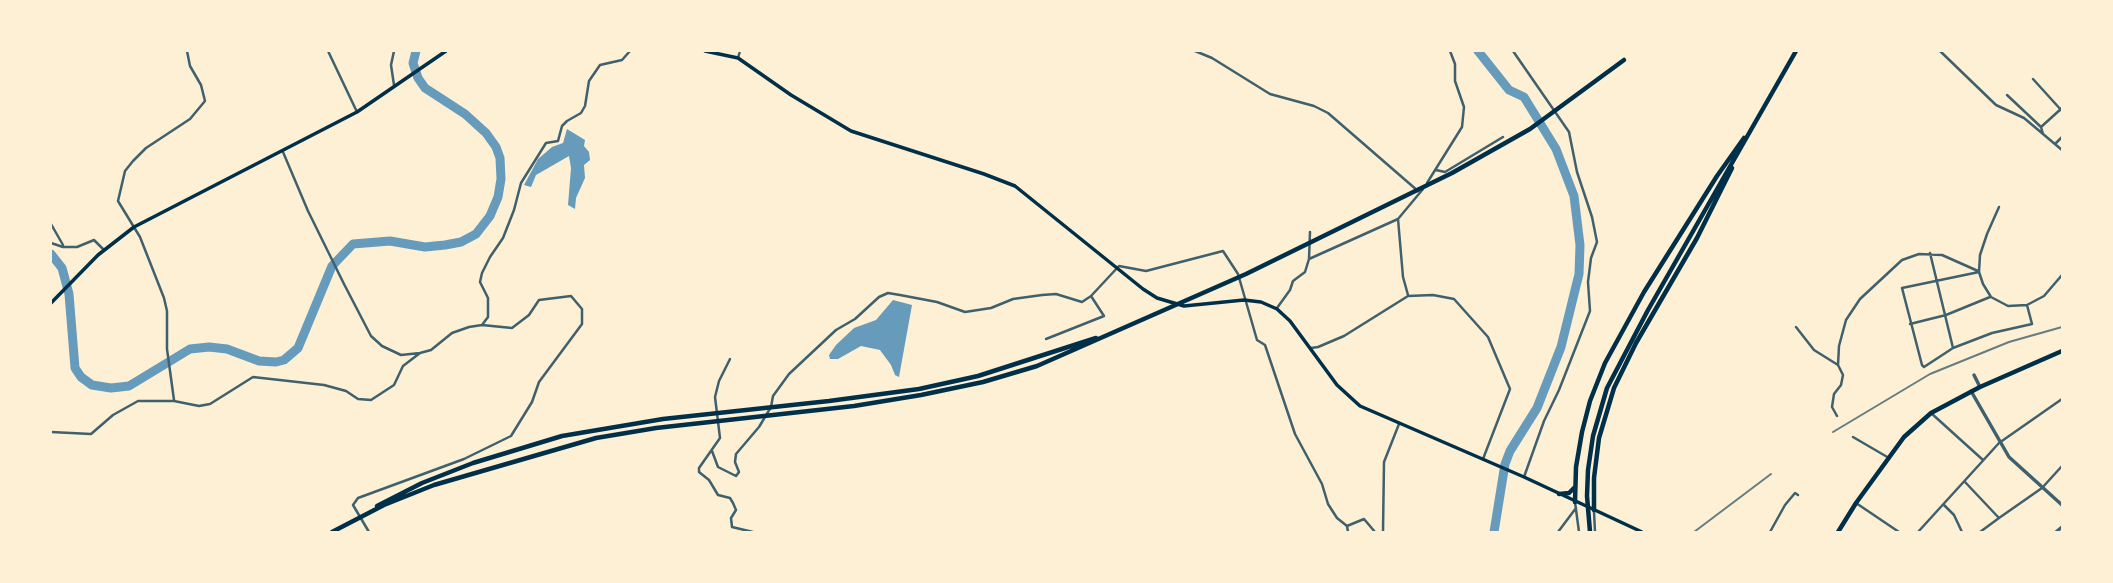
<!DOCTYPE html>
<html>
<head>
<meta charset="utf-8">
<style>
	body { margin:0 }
	#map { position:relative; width:2113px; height:583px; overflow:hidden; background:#fdf0d5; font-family:Karla,sans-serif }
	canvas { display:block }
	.frame { position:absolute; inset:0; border:52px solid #fdf0d5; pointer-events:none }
</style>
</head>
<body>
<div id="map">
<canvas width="2113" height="583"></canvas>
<div class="frame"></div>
</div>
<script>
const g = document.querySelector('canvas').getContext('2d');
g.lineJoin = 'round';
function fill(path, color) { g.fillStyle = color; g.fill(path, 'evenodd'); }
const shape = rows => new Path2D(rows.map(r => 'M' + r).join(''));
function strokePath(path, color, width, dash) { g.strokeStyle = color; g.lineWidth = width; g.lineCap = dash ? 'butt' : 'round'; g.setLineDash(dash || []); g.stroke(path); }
fill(shape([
	[567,129,585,140,584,146,589,152,590,160,584,165,585,178,576,198,575,209,568,205,571,168,569,156,536,175,531,187,524,185,538,159,552,147,563,143],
	[893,300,912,305,899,377,895,375,891,365,880,350,861,346,838,359,830,359,829,355,836,345,854,328,876,320]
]), '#669bbc');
strokePath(shape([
	[1478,51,1509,90,1524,97,1556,149,1574,196,1580,245,1579,274,1561,347,1537,408,1510,451,1505,464,1494,532],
	[51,254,62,268,69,294,75,368,81,377,92,385,111,388,129,386,190,349,209,347,227,349,259,361,276,362,284,360,298,348,332,266,353,244,390,241,425,247,445,245,461,242,476,234,490,216,498,197,501,179,500,158,496,147,486,133,465,114,425,88,418,78,413,63,416,51]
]), '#669bbc', 9);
strokePath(shape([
	[328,51,357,112],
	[394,51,391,65,394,85],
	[1195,51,1212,58,1270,94,1314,106,1328,113,1418,191],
	[1513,51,1569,132,1577,172,1592,217,1597,242,1591,258,1588,282,1590,311,1559,390,1544,421,1524,477],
	[1940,51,1996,105,2024,118,2062,150],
	[738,58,740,51],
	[2033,79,2062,111],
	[2007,95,2041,127,2043,134],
	[2041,127,2062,108],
	[2055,144,2062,137],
	[283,152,308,211,344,284,371,336,382,346,401,355,420,353,431,350,452,333,469,327,482,325,512,328,529,315,539,300,571,296,582,309,582,324,539,382,532,402,511,436,464,459,358,498,353,505,369,532],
	[1436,170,1445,172,1503,137],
	[1427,183,1462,127,1464,107,1455,81,1455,64,1450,51],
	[1999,207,1987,234,1980,255,1979,272,1983,284,1991,297,2008,306,2027,305,2044,296,2062,275],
	[1398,219,1403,277,1408,295],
	[51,224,63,245],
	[51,243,63,247,77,247,94,240,104,250],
	[1930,253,1953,348],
	[1309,259,1398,219,1423,189],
	[1979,272,1902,288,1922,365,1924,367,1953,348,1992,333,2032,324,2027,305],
	[1277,308,1290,290,1293,281,1305,272,1309,259,1310,232],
	[1910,324,1946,315,1990,297],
	[482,325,488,317,488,298,480,282,482,273,490,257,503,238,514,210,521,183,546,143,558,141,562,126,567,121,581,113,585,106,589,81,600,65,622,60,630,51],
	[1796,327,1814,350,1838,365],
	[1046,339,1104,316,1091,296],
	[1311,348,1318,347,1344,336,1408,296,1433,295,1454,299,1488,337,1510,389,1483,459],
	[730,359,719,381,715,397,720,438,699,468,699,472,709,480,718,495,730,498,733,503,736,510,731,518,732,527,753,532],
	[174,400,167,349,167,311,164,298,140,237,118,201,125,171,133,161,146,148,190,119,205,101,201,85,190,66,187,51],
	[1931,413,1983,460],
	[1837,416,1832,407,1834,394,1841,385,1843,375,1838,365,1839,346,1846,320,1860,299,1902,260,1919,254,1942,255,1978,271],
	[51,432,91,434,113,415,138,401,174,401,199,406,210,404,253,377,324,385,346,391,358,399,371,400,394,385,403,366,420,353],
	[1853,437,1889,458],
	[712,451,718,467,736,476,739,472,735,462,736,454,759,427,771,407,773,396,789,374,836,330,855,319,879,297,888,293,900,295,937,302,965,312,991,308,1013,299,1042,295,1056,294,1082,302,1091,296,1119,266,1146,271,1223,251,1238,274,1257,340,1265,345,1295,434,1322,484,1328,504,1337,518,1347,526,1348,532],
	[1965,482,1999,518,2042,488,2062,466],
	[1575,502,1579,532],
	[1856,503,1899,532],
	[1944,505,1954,515,1962,532],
	[1594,511,1595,532],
	[1347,526,1364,519,1375,532],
	[1383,532,1384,462,1399,424],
	[1558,532,1576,508],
	[1770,532,1785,505,1795,493,1798,495],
	[1918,532,1999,443,2062,399],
	[1980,532,1999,518]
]), '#3f606c', 2.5);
strokePath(shape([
	[1974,375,1980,387],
	[1971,391,2009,457,2062,505],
	[2056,532,2062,527]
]), '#3f606c', 3.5);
strokePath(shape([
	[705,51,738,58,791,95,851,131,984,174,1015,186,1143,289,1157,298,1184,306,1244,300,1261,302,1277,309,1290,321,1337,385,1360,406,1524,477,1642,532],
	[51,303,98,255,134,227,357,112,446,51]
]), '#003049', 3.5);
strokePath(shape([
	[1559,494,1569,493,1575,487],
	[1575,502,1576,467,1582,432,1590,401,1605,363,1644,292,1717,176,1744,138],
	[1594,510,1594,478,1599,438,1614,388,1636,343,1697,238,1732,168],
	[1590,532,1587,496,1588,470,1593,436,1607,388,1648,310,1796,51],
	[1838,532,1856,503,1904,437,1931,413,1980,387,2062,351]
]), '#003049', 4.5);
strokePath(shape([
	[377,506,422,483,473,463,562,436,663,419,829,401,919,389,978,376,1096,338],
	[332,532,384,505,434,485,596,438,656,428,854,406,921,395,983,382,1037,366,1246,274,1452,173,1530,129,1624,60]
]), '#003049', 4.5);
strokePath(shape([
	[1833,432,1930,374,2009,342,2062,327],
	[1694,532,1771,474]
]), '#657d81', 2);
</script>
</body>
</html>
